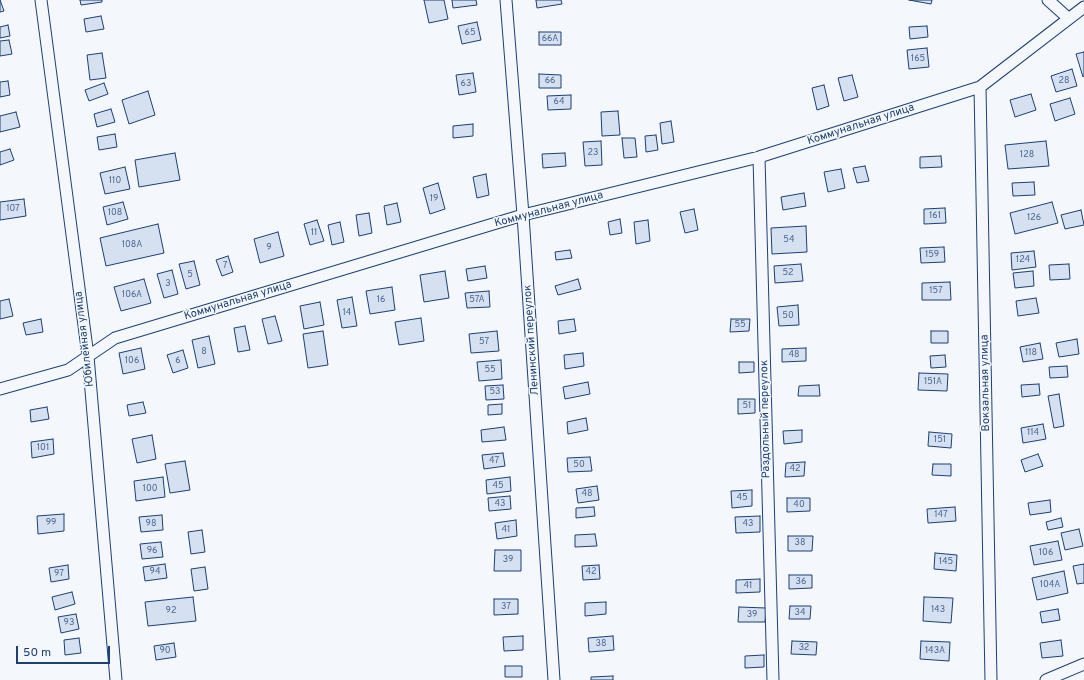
<!DOCTYPE html>
<html>
<head>
<meta charset="utf-8">
<style>
	body { margin:0 }
	#map { position:relative; width:1084px; height:680px; overflow:hidden; background:#f4f7fb; font-family:Overpass,sans-serif }
	canvas { display:block }
	.scale { position:absolute; left:16px; top:646px; width:94px; height:18px; box-sizing:border-box; border:2px solid #1d3f73; border-top:0; padding-left:5px; font-size:12px; line-height:14px; white-space:nowrap; color:#1d3f73; -webkit-text-stroke:3px #f4f7fb; paint-order:stroke }
</style>
</head>
<body>
<div id="map">
<canvas width="1084" height="680"></canvas>
<div class="scale">50 m</div>
</div>
<script>
const g = document.querySelector('canvas').getContext('2d');
g.lineJoin = 'round';
function fill(path, color) { g.fillStyle = color; g.fill(path, 'evenodd'); }
const shape = rows => new Path2D(rows.map(r => 'M' + r).join(''));
function strokePath(path, color, width, dash) { g.strokeStyle = color; g.lineWidth = width; g.lineCap = dash ? 'butt' : 'round'; g.setLineDash(dash || []); g.stroke(path); }
function drawText(font, color, halo, rows, align = 'center') {
  g.font = font + ' Overpass,sans-serif'; g.lineWidth = 3; g.setLineDash([]); g.textBaseline = 'middle'; g.strokeStyle = halo; g.fillStyle = color; for (const [text, x, y, turn = 0] of rows) {
    g.save(); g.translate(x, y); g.rotate((+turn || 0) * Math.PI / 180); g.textAlign = isNaN(turn) ? turn : align; if (halo) g.strokeText(text, 0, 0); g.fillText(text, 0, 0); g.restore();
  }
}
const building = shape([
	[0,0,4,11,0,12,0,0],
	[80,0,102,0,102,2,81,5,80,0],
	[424,0,444,0,448,19,429,23,424,0],
	[452,0,476,0,477,5,453,8,452,0],
	[536,0,561,0,562,4,537,8,536,0],
	[909,0,932,0,931,4,909,0],
	[101,16,104,29,86,32,84,19,101,16],
	[477,22,481,40,462,44,458,26,477,22],
	[8,25,10,36,0,38,0,27,8,25],
	[927,26,928,37,910,39,909,27,927,26],
	[539,32,561,32,561,45,539,45,539,32],
	[9,40,12,54,0,56,0,41,9,40],
	[927,48,929,67,909,69,907,50,927,48],
	[1084,52,1084,76,1083,77,1076,54,1084,52],
	[102,53,106,78,90,80,87,55,102,53],
	[1072,69,1077,86,1056,92,1051,76,1072,69],
	[473,73,476,92,459,95,456,75,473,73],
	[539,74,561,75,561,88,539,88,539,74],
	[852,75,858,97,844,101,838,78,852,75],
	[8,81,10,95,0,97,0,82,8,81],
	[104,83,108,94,89,101,85,90,104,83],
	[824,85,829,106,817,110,812,88,824,85],
	[148,91,155,115,129,124,122,100,148,91],
	[1031,94,1036,110,1015,117,1010,100,1031,94],
	[571,95,571,109,548,110,547,96,571,95],
	[1070,98,1075,114,1055,121,1050,104,1070,98],
	[111,109,115,122,97,127,94,114,111,109],
	[618,111,620,135,602,136,601,112,618,111],
	[16,112,20,127,0,132,0,116,16,112],
	[671,121,674,142,662,144,660,123,671,121],
	[473,124,473,136,453,138,453,126,473,124],
	[115,134,117,147,99,150,97,137,115,134],
	[656,135,658,150,646,152,645,136,656,135],
	[622,138,635,138,637,157,624,158,622,138],
	[601,141,602,165,585,166,583,142,601,141],
	[1046,141,1049,166,1008,169,1005,145,1046,141],
	[10,149,14,160,0,165,0,152,10,149],
	[175,153,180,180,139,187,135,160,175,153],
	[565,153,566,166,543,168,542,154,565,153],
	[941,156,942,167,920,168,920,157,941,156],
	[865,166,869,181,857,183,853,168,865,166],
	[125,167,130,189,105,194,100,173,125,167],
	[841,169,845,188,828,192,824,172,841,169],
	[486,174,489,195,477,198,473,177,486,174],
	[1034,182,1035,195,1013,196,1012,183,1034,182],
	[438,183,445,209,430,214,423,188,438,183],
	[804,193,806,206,783,210,781,197,804,193],
	[24,199,26,216,0,220,0,202,24,199],
	[123,202,128,219,107,225,103,207,123,202],
	[1052,202,1058,223,1015,234,1010,213,1052,202],
	[397,203,401,222,387,225,384,206,397,203],
	[945,208,946,223,924,224,924,209,945,208],
	[694,209,698,230,685,233,680,212,694,209],
	[1081,210,1084,225,1065,229,1061,215,1081,210],
	[369,213,372,233,359,236,356,215,369,213],
	[620,219,622,233,610,235,608,222,620,219],
	[317,220,324,241,310,245,304,224,317,220],
	[648,220,650,241,636,244,634,222,648,220],
	[340,222,344,242,332,245,328,225,340,222],
	[158,224,164,253,106,266,100,238,158,224],
	[806,226,807,252,772,254,771,228,806,226],
	[278,232,284,256,260,263,254,239,278,232],
	[944,247,945,262,921,263,920,248,944,247],
	[570,250,572,258,556,260,555,252,570,250],
	[1034,251,1036,267,1012,270,1011,253,1034,251],
	[228,256,233,272,222,276,216,260,228,256],
	[194,261,200,285,186,289,179,264,194,261],
	[801,264,803,281,775,283,774,266,801,264],
	[1069,264,1070,279,1050,280,1049,265,1069,264],
	[485,266,487,278,468,281,466,269,485,266],
	[172,270,178,294,164,298,157,274,172,270],
	[445,271,449,298,424,302,420,275,445,271],
	[1033,271,1034,286,1015,288,1013,273,1033,271],
	[144,279,151,303,121,311,114,287,144,279],
	[578,279,581,289,558,295,555,286,578,279],
	[950,282,951,300,922,300,922,283,950,282],
	[392,287,395,310,370,314,366,291,392,287],
	[489,291,490,307,467,308,465,293,489,291],
	[352,297,357,326,342,328,337,300,352,297],
	[1036,298,1039,313,1018,316,1016,301,1036,298],
	[9,299,13,316,0,319,0,301,9,299],
	[320,302,324,325,304,329,300,306,320,302],
	[798,305,799,325,779,326,777,307,798,305],
	[275,316,282,341,268,344,262,319,275,316],
	[421,318,424,341,399,345,395,322,421,318],
	[41,319,43,332,26,335,23,323,41,319],
	[574,319,576,331,559,334,558,321,574,319],
	[731,319,750,319,749,331,730,332,731,319],
	[245,326,250,350,238,352,234,328,245,326],
	[323,331,328,365,308,368,303,334,323,331],
	[497,331,499,351,471,353,469,334,497,331],
	[931,331,948,331,948,343,931,343,931,331],
	[209,336,215,364,198,368,192,340,209,336],
	[1077,339,1079,354,1059,357,1056,343,1077,339],
	[1040,343,1043,359,1023,362,1020,347,1040,343],
	[141,348,145,369,123,374,119,353,141,348],
	[806,348,806,361,782,362,782,349,806,348],
	[183,350,188,368,173,373,167,355,183,350],
	[583,353,584,366,565,369,564,355,583,353],
	[945,355,946,367,931,368,930,356,945,355],
	[501,360,502,379,479,381,477,362,501,360],
	[739,362,754,362,754,372,739,373,739,362],
	[1067,366,1068,377,1050,378,1049,367,1067,366],
	[919,373,948,374,947,391,918,390,919,373],
	[588,382,590,394,565,399,563,387,588,382],
	[1039,384,1040,395,1022,397,1021,385,1039,384],
	[503,385,504,399,486,400,485,386,503,385],
	[819,385,820,396,798,396,799,386,819,385],
	[1059,394,1064,426,1054,428,1048,396,1059,394],
	[738,399,755,399,755,413,738,414,738,399],
	[143,402,146,413,129,416,127,405,143,402],
	[502,404,502,414,488,415,488,405,502,404],
	[47,407,49,419,31,422,30,410,47,407],
	[586,418,588,430,568,434,567,422,586,418],
	[1043,424,1046,439,1023,443,1021,428,1043,424],
	[504,427,506,440,482,442,481,430,504,427],
	[802,430,802,442,784,444,783,431,802,430],
	[929,432,952,434,951,448,928,446,929,432],
	[152,435,156,459,137,463,132,439,152,435],
	[53,439,54,454,32,458,31,442,53,439],
	[503,453,505,466,484,469,482,455,503,453],
	[1038,454,1043,466,1025,472,1021,460,1038,454],
	[590,457,592,471,568,472,567,458,590,457],
	[185,461,190,490,170,493,165,464,185,461],
	[805,462,804,476,785,477,786,463,805,462],
	[933,464,951,464,951,476,932,475,933,464],
	[163,477,165,497,136,501,134,481,163,477],
	[510,477,511,491,487,494,486,480,510,477],
	[597,486,599,500,578,503,576,489,597,486],
	[752,490,752,506,732,508,731,491,752,490],
	[510,496,511,509,489,511,488,498,510,496],
	[787,498,810,498,810,511,787,512,787,498],
	[1050,500,1051,512,1030,515,1028,503,1050,500],
	[594,507,595,516,576,518,576,508,594,507],
	[955,507,956,521,928,523,927,509,955,507],
	[64,514,64,531,38,534,37,516,64,514],
	[162,515,163,530,141,532,139,517,162,515],
	[760,516,760,532,736,533,735,517,760,516],
	[1061,518,1063,527,1048,530,1046,522,1061,518],
	[516,520,517,536,497,539,495,523,516,520],
	[1079,529,1083,546,1065,550,1061,533,1079,529],
	[202,530,205,552,191,554,188,532,202,530],
	[595,534,597,546,575,547,575,535,595,534],
	[788,536,813,536,812,551,788,551,788,536],
	[1058,541,1062,560,1034,565,1030,546,1058,541],
	[161,542,163,557,142,559,140,544,161,542],
	[495,550,521,550,521,571,494,571,495,550],
	[935,553,957,555,956,571,934,569,935,553],
	[165,564,167,578,145,581,143,567,165,564],
	[1084,564,1084,583,1077,584,1073,566,1084,564],
	[68,565,69,579,51,582,49,568,68,565],
	[599,565,600,579,583,580,582,566,599,565],
	[205,567,208,589,194,591,191,569,205,567],
	[1064,571,1068,593,1037,600,1032,578,1064,571],
	[789,575,812,575,812,588,789,589,789,575],
	[760,579,760,592,736,593,736,580,760,579],
	[72,592,75,604,55,610,52,597,72,592],
	[193,597,196,621,148,626,145,602,193,597],
	[924,597,953,598,951,623,923,621,924,597],
	[494,599,518,599,518,614,494,615,494,599],
	[606,602,606,614,585,616,585,603,606,602],
	[790,606,811,606,810,619,789,619,790,606],
	[739,607,766,608,765,622,738,622,739,607],
	[1058,609,1060,620,1042,623,1040,612,1058,609],
	[76,614,79,629,61,633,58,617,76,614],
	[523,636,523,650,504,651,503,637,523,636],
	[613,636,614,650,589,652,588,638,613,636],
	[79,638,81,653,65,655,64,640,79,638],
	[1061,640,1063,656,1042,658,1040,643,1061,640],
	[792,641,817,642,816,655,791,654,792,641],
	[921,641,950,642,949,661,920,659,921,641],
	[174,643,176,657,156,660,154,646,174,643],
	[764,655,764,667,745,668,745,656,764,655],
	[505,666,522,666,522,677,505,677,505,666],
	[613,676,613,680,591,680,591,677,613,676]
]);
fill(building, '#d5e0f0');
strokePath(building, '#1d3f73', 1);
const minor = shape([
	[41,0,88,356,116,680],
	[506,0,523,215,554,680],
	[1048,0,1068,18],
	[980,87,991,680],
	[759,157,773,680],
	[0,389,68,370,115,338,523,215,759,157,980,87,1084,7],
	[1046,680,1084,664]
]);
strokePath(minor, '#1d3f73', 13);
strokePath(minor, '#f4f7fb', 11);
drawText('9px', '#4b6792', null, [
	["65",470,33],
	["66А",550,39],
	["165",918,59],
	["66",550,81],
	["28",1064,81],
	["63",466,84],
	["64",559,102],
	["23",593,153],
	["128",1027,155],
	["110",115,181],
	["19",434,199],
	["107",13,209],
	["108",115,213],
	["161",935,216],
	["126",1034,218],
	["11",314,233],
	["54",789,240],
	["108А",132,245],
	["9",269,248],
	["159",932,255],
	["124",1023,260],
	["7",225,266],
	["52",788,273],
	["5",190,275],
	["3",168,284],
	["157",936,291],
	["106А",132,295],
	["16",381,300],
	["57А",477,300],
	["14",347,313],
	["50",788,316],
	["55",740,325],
	["57",484,342],
	["8",204,352],
	["118",1031,353],
	["48",794,355],
	["106",132,361],
	["6",178,361],
	["55",490,370],
	["151А",933,382],
	["53",495,392],
	["51",747,406],
	["114",1033,433],
	["151",940,440],
	["101",43,448],
	["47",494,461],
	["50",579,465],
	["42",795,469],
	["45",498,486],
	["100",150,489],
	["48",587,494],
	["45",742,498],
	["43",500,504],
	["40",799,505],
	["147",941,515],
	["99",51,523],
	["98",151,524],
	["43",748,524],
	["41",506,530],
	["38",800,543],
	["96",152,551],
	["106",1046,553],
	["39",508,560],
	["145",946,562],
	["94",155,572],
	["42",591,572],
	["97",59,574],
	["36",801,582],
	["104А",1050,585],
	["41",748,586],
	["37",506,607],
	["143",938,610],
	["92",171,611],
	["34",800,613],
	["39",752,615],
	["93",69,623],
	["38",601,644],
	["32",804,648],
	["90",165,651],
	["143А",935,651]
]);
drawText('11px', '#1d3f73', '#f4f7fb', [
	["Коммунальная улица",861,125,-18],
	["Коммунальная улица",549,210,-15],
	["Коммунальная улица",238,301,-17],
	["Юбилейная улица",85,339,-97],
	["Ленинский переулок",532,340,-94],
	["Вокзальная улица",986,383,-91],
	["Раздольный переулок",766,419,-91]
]);
</script>
</body>
</html>
